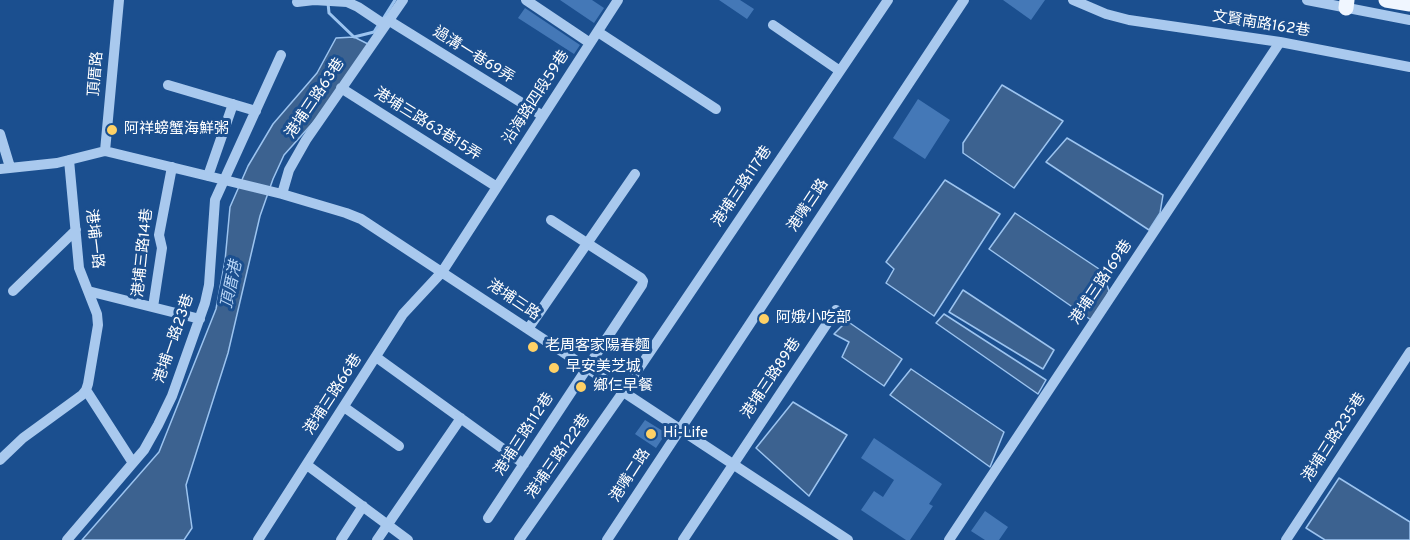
<!DOCTYPE html>
<html>
<head>
<meta charset="utf-8">
<style>
	body { margin:0 }
	canvas { display:block; background:#1b4f8f }
</style>
</head>
<body>
<canvas width="1410" height="540"></canvas>
<script>
const g = document.querySelector('canvas').getContext('2d');
g.lineJoin = 'round';
function fill(path, color) { g.fillStyle = color; g.fill(path, 'evenodd'); }
const shape = rows => new Path2D(rows.map(r => 'M' + r).join(''));
function strokePath(path, color, width, dash) { g.strokeStyle = color; g.lineWidth = width; g.lineCap = dash ? 'butt' : 'round'; g.setLineDash(dash || []); g.stroke(path); }
function drawText(font, color, halo, rows, align = 'center') {
  g.font = font + ' Overpass,"Noto Sans TC",sans-serif'; g.lineWidth = 6; g.setLineDash([]); g.textBaseline = 'middle'; g.strokeStyle = halo; g.fillStyle = color; for (const [text, x, y, turn = 0] of rows) {
    g.save(); g.translate(x, y); g.rotate((+turn || 0) * Math.PI / 180); g.textAlign = isNaN(turn) ? turn : align; if (halo) g.strokeText(text, 0, 0); g.fillText(text, 0, 0); g.restore();
  }
}
const water = shape([
	[354,37,368,44,334,99,284,155,273,179,260,216,228,353,186,485,192,528,184,540,82,540,159,452,216,309,225,261,230,207,248,166,273,124,317,73,336,38,354,37],
	[1002,85,1063,121,1014,188,963,153,963,143,1002,85],
	[1067,138,1163,195,1160,213,1149,230,1046,162,1067,138],
	[945,180,1000,214,934,316,886,283,894,269,886,262,945,180],
	[1015,213,1102,271,1109,291,1094,322,989,249,1015,213],
	[963,290,1054,350,1043,369,949,312,963,290],
	[944,314,1046,380,1038,394,936,323,944,314],
	[847,321,902,359,884,386,842,357,849,342,834,334,847,321],
	[911,369,1004,432,990,467,890,395,911,369],
	[793,402,847,435,809,496,756,448,793,402],
	[1339,478,1410,522,1410,540,1325,540,1306,528,1339,478]
]);
fill(water, '#3c6290');
strokePath(water, '#9cc4f0', 1.5);
strokePath(shape([
	[328,3,329,13,354,37,374,32,379,24],
	[383,19,395,0]
]), '#9cc4f0', 3);
fill(shape([
	[560,0,592,0,604,8,594,23],
	[719,0,740,0,754,9,747,19],
	[1003,0,1045,0,1031,20],
	[525,8,580,45,574,54,518,18],
	[918,99,950,120,925,159,893,138],
	[645,420,666,433,656,448,635,434],
	[874,438,942,484,929,504,933,506,910,540,906,540,861,510,874,491,883,497,894,480,861,458],
	[985,511,1008,527,999,540,985,540,971,531]
]), '#4478b7');
strokePath(shape([
	[526,0,590,43],
	[1073,0,1106,14,1129,20,1280,42,1410,67],
	[1307,0,1410,20],
	[297,2,314,0,347,2,358,7,385,25],
	[388,20,543,116],
	[773,25,840,71],
	[598,32,716,109],
	[168,85,256,111],
	[341,88,497,187],
	[0,134,10,167],
	[105,151,119,0],
	[0,169,57,163,105,151,282,194,346,213,361,219,848,540],
	[208,176,233,104],
	[282,194,289,170,306,140,403,0],
	[13,291,76,230],
	[88,291,200,319],
	[153,307,162,248,159,235,172,167],
	[528,329,635,174],
	[376,357,524,464],
	[86,390,133,463],
	[344,407,399,446],
	[0,460,23,438,82,395,86,390,88,384,98,325,97,314,79,268,69,160],
	[307,465,408,540],
	[488,518,642,285,643,281,641,278,551,220],
	[67,540,144,450,158,425,172,396,205,303,209,285,215,200,281,55],
	[258,540,403,314,442,272,618,0],
	[341,540,363,506],
	[377,540,461,418],
	[519,540,623,392,888,0],
	[607,540,964,0],
	[683,540,836,310],
	[949,540,1280,42],
	[1286,540,1410,352]
]), '#a9c9ee', 10);
strokePath(shape([
	[1386,0,1410,4],
	[1346,8,1347,0]
]), '#f0f6ff', 15);
for (const [x, y, r, color] of [
	[112,130,6,"#ffd166"],
	[764,319,6,"#ffd166"],
	[533,347,6,"#ffd166"],
	[554,368,6,"#ffd166"],
	[581,387,6,"#ffd166"],
	[651,434,6,"#ffd166"]
]) { const dot = new Path2D(); dot.arc(x, y, r, 0, 2 * Math.PI); g.fillStyle = color; g.fill(dot); strokePath(dot, '#1b4f8f', 2); }
drawText('15px', '#fff', '#1b4f8f', [
	["文賢南路162巷",1261,25,9],
	["過溝一巷69弄",473,56,32],
	["頂厝路",97,74,-85],
	["沿海路四段59巷",537,98,-57],
	["港埔三路63巷",316,99,-56],
	["港埔三路63巷15弄",427,125,32],
	["港埔三路117巷",743,187,-56],
	["港嘴三路",809,206,-56],
	["港埔一路",93,239,83],
	["港埔三路14巷",144,253,-84],
	["港埔三路169巷",1102,283,-56],
	["港埔三路",513,301,34],
	["港埔一路23巷",175,339,-71],
	["港埔三路89巷",772,379,-56],
	["港埔三路66巷",334,395,-57],
	["港埔三路112巷",525,435,-57],
	["港埔三路235巷",1335,438,-57],
	["港埔三路122巷",559,457,-55],
	["港嘴二路",631,476,-57]
]);
drawText('15px', '#fff', '#1b4f8f', [
	["阿祥螃蟹海鮮粥",124,130],
	["阿娥小吃部",776,319],
	["老周客家陽春麵",545,347],
	["早安美芝城",566,368],
	["鄉仁早餐",593,387],
	["Hi-Life",663,434]
], 'left');
drawText('italic 16px', '#b5d3f5', '#1b4f8f', [
	["頂厝港",233,285,-78]
]);
</script>
</body>
</html>
